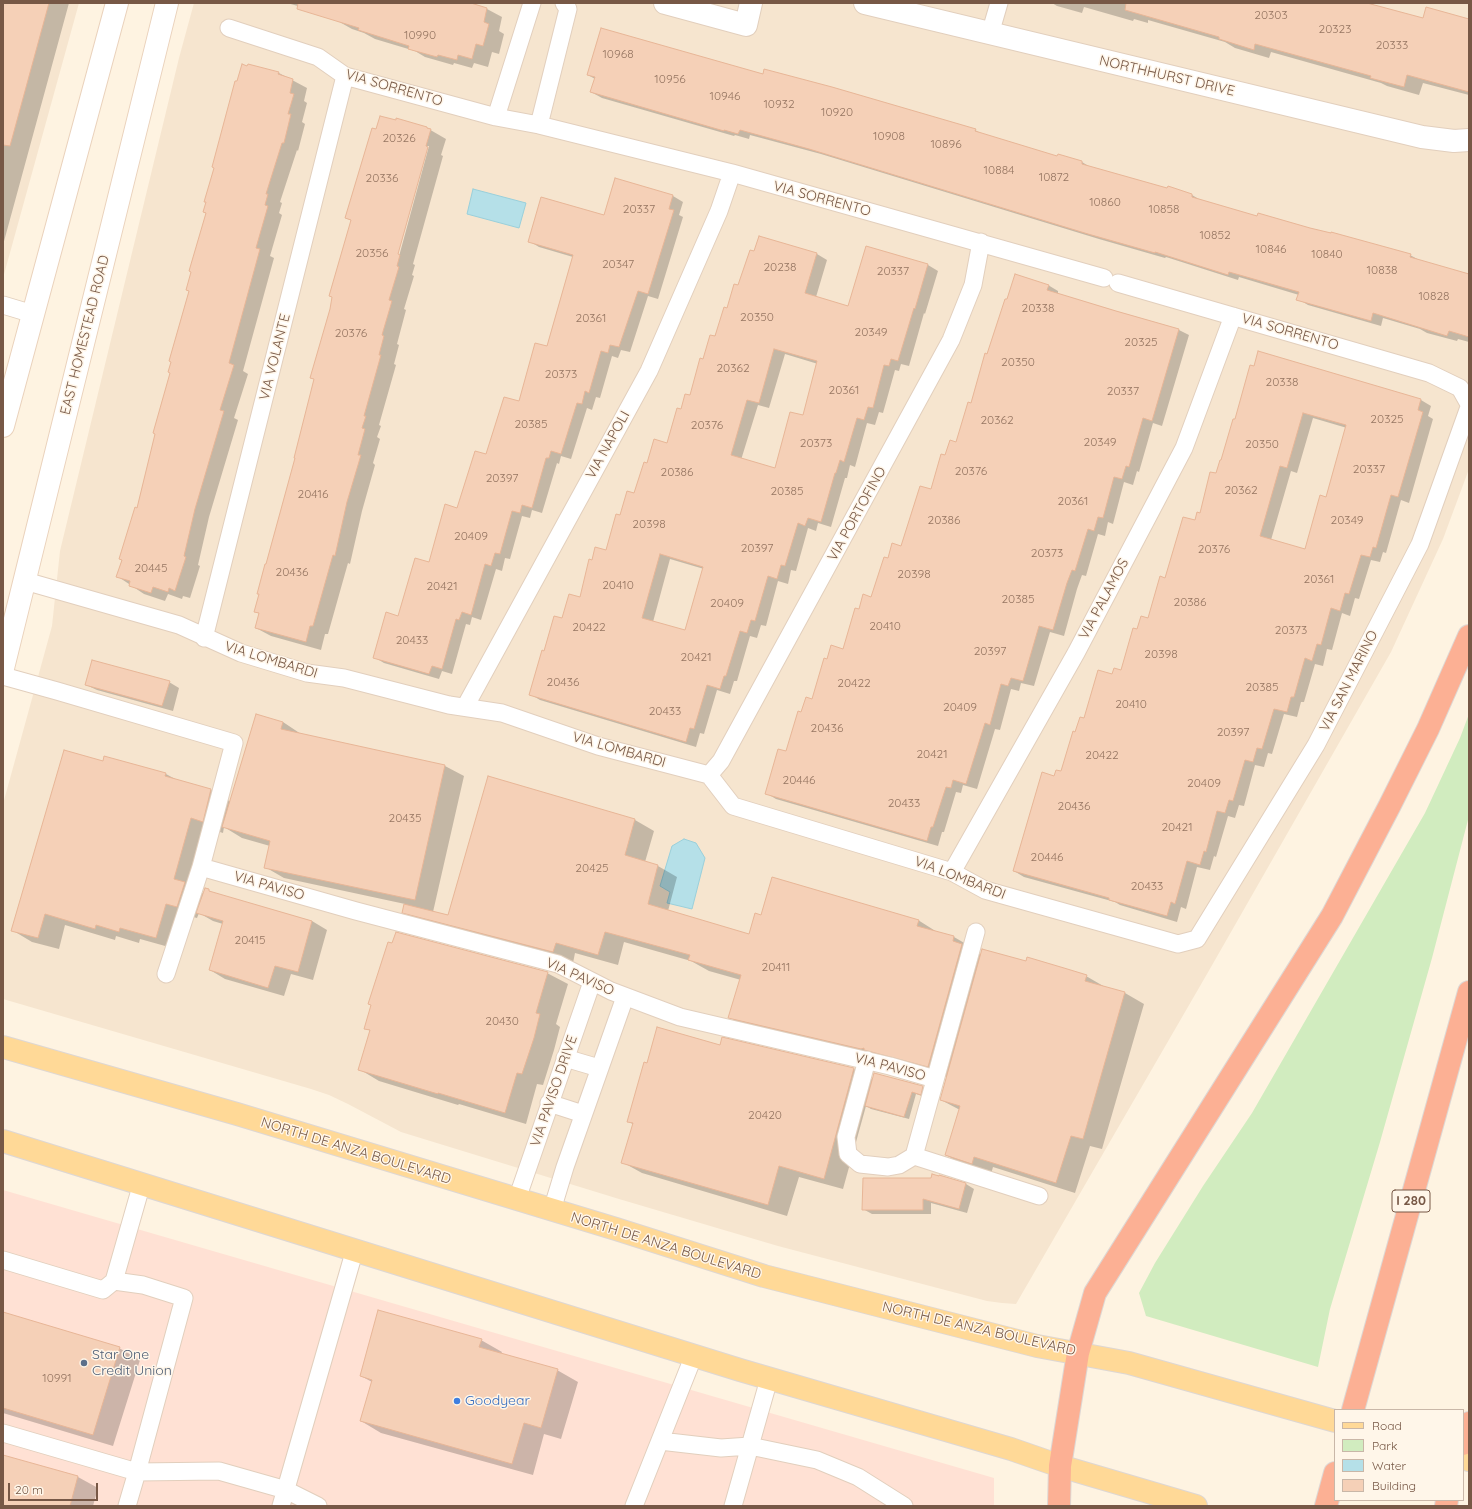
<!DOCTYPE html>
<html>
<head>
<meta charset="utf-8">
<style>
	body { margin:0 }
	#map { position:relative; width:1472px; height:1509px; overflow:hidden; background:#fef3e1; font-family:Quicksand,sans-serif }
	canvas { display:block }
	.frame { position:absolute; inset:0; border:4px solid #775846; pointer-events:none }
	.legend { position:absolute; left:1334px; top:1409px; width:130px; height:92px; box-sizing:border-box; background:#fff6e9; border:1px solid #c9b7a8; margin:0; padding:5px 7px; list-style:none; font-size:12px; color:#775846 }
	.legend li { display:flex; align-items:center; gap:8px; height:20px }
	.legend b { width:20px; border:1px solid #c9b7a8 }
	.scale { position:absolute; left:8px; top:1483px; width:90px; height:18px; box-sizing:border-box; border:2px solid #775846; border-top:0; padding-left:5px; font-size:12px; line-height:14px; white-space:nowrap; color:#775846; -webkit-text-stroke:3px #fff6e9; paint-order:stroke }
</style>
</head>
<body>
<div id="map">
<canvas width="1472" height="1509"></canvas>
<div class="frame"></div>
<ul class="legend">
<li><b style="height:5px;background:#ffd997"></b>Road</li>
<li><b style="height:11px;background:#d1ecbf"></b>Park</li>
<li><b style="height:11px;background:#b5e0e8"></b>Water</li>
<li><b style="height:11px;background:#f5d0b7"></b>Building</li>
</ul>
<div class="scale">20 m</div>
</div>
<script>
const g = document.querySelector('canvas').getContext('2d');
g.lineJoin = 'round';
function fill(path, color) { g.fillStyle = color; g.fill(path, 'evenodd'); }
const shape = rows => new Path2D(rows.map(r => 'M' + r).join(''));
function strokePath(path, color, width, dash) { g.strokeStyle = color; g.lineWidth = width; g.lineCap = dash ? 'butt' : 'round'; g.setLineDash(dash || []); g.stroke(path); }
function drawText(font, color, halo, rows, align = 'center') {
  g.font = font + ' Quicksand,sans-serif'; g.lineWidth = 3; g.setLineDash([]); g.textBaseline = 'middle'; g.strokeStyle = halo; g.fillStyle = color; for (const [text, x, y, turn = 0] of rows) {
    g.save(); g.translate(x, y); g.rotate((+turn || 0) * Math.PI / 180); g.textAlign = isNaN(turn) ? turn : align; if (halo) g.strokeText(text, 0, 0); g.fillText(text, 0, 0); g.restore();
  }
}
fill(shape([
	[3,3,79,3,3,278],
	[194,3,1469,3,1469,469,1443,539,1391,652,1207,974,1016,1304,1002,1303,987,1301,778,1246,619,1199,401,1132,348,1104,329,1095,311,1089,3,999,3,804,52,626,60,551,179,58]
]), '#f6e5cf');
fill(shape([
	[3,1190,994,1478,994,1506,3,1506]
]), '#ffe1d4');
fill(shape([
	[1469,714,1469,816,1432,958,1380,1142,1330,1309,1318,1367,1146,1316,1139,1293,1155,1263,1203,1186,1252,1113,1425,813,1460,738]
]), '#d1ecbf');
const water = shape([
	[473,189,526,203,519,228,467,214,473,189],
	[684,839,696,843,705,858,692,909,667,903,670,892,660,886,672,846,684,839]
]);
fill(water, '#b5e0e8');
strokePath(water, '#9ad0db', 1);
fill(shape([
	[3,3,69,3,3,245],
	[287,3,469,3,487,9,502,17,499,31,504,34,499,54,492,52,488,67,474,63,472,68,454,63,453,65,425,57,415,51,375,39,364,33,352,29,336,20,337,17],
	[1052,3,1371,3,1377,7,1424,19,1469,20,1469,95,1423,83,1419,95,1387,86,1381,83,1271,52,1269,58,1235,48,1225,42,1148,20,1148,23,1134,19,1133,21,1084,7,1082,13,1057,6],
	[248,66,279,73,307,88,304,101,307,103,302,122,305,124,298,151,297,150,280,202,282,203,279,213,282,215,270,256,274,258,243,371,248,374,234,418,238,420,209,517,198,565,200,566,190,598,183,596,182,599,168,594,165,601,144,594,117,576,137,509,171,373,207,214,204,212,238,82],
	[588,75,763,75,975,130,984,135,1058,157,1082,162,1090,167,1168,189,1168,188,1192,195,1202,201,1258,217,1410,255,1421,261,1469,275,1469,342,1458,339,1457,341,1427,333,1420,329,1383,318,1381,326,1308,305,1298,299,1299,295,1239,277,1238,280,1166,257,1165,258,1099,239,821,154,750,135,749,139,735,135,734,136,602,98,591,92,595,79],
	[427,128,446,139,441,155,443,156,413,264,415,265,412,275,414,276,404,309,406,310,397,344,399,345,394,364,396,365,379,425,381,426,377,437,380,439,373,463,375,465,362,511,350,564,348,563,328,634,325,634,321,650,271,636,256,628,260,614,255,611,296,458,352,221,346,218,377,130],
	[427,146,429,146,398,260,396,259],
	[615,179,673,196,683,202,679,215,683,217,658,299,648,296,630,352,621,350,618,358,612,356,600,398,596,397,592,410,587,408,571,459,561,456,559,464,557,463,542,513,532,510,530,518,522,516,510,559,505,558,502,571,496,569,481,620,472,617,470,625,466,624,452,674,442,671,439,679,384,663,374,657,430,563,486,455,520,402,547,347,573,257,539,247,529,241,605,216],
	[759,237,817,254,827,260,816,297,849,307,867,247,928,265,938,271,925,314,924,313,909,366,901,364,899,371,895,370,883,413,879,412,875,425,867,423,855,467,850,465,847,478,845,478,831,527,818,523,816,531,808,528,796,571,791,570,788,584,778,581,766,626,761,625,757,638,750,636,737,681,734,681,730,694,717,690,704,734,700,733,696,747,540,700,530,694,545,652,563,619,581,598,593,561,607,551,620,516,635,494,648,464,668,444,682,410,690,397,703,360,755,252],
	[785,354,818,364,804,417,776,469,741,460,758,405,769,408],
	[670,559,704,569,686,631,653,622],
	[1048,285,1058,291,1058,294,1179,330,1189,335,1162,426,1153,423,1139,472,1137,471,1133,485,1124,482,1113,524,1108,522,1105,536,1098,534,1086,576,1082,575,1077,589,1064,636,1050,632,1034,686,1021,683,1019,691,1011,689,1000,730,995,729,977,789,963,785,961,793,956,792,944,832,942,832,938,846,776,799,766,793,787,752,802,713,813,700,828,660,844,650,860,610,872,598,889,559,902,547,932,491,946,456,957,443,988,355],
	[1259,352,1421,400,1431,406,1428,416,1433,419,1409,503,1401,500,1386,553,1383,552,1380,562,1371,560,1359,599,1355,598,1350,616,1342,613,1332,650,1327,649,1323,666,1315,664,1304,702,1301,702,1297,717,1284,714,1272,754,1268,753,1264,767,1255,765,1244,806,1239,805,1235,818,1228,816,1216,857,1214,856,1210,870,1197,867,1186,909,1181,907,1177,922,1120,905,1115,902,1024,877,1014,871,1055,777,1062,773,1076,733,1113,675,1122,671,1138,630,1149,619,1166,579,1200,514,1222,461],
	[1313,418,1347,428,1326,498,1305,550,1271,540,1291,471,1297,473],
	[169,682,179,688,173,711,97,690,86,685],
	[283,722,301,734,445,766,464,776,433,912,449,916,489,777,635,820,654,831,645,862,658,866,677,877,668,911,750,935,762,916,918,920,937,932,954,937,973,948,972,950,981,955,1026,962,1086,976,1105,987,1105,988,1125,993,1144,1004,1102,1149,1090,1146,1075,1193,993,1167,991,1174,965,1166,946,1155,960,1110,941,1100,947,1077,884,1060,748,1029,729,1017,741,980,709,971,691,961,624,942,618,965,575,953,573,963,422,923,403,912,405,904,284,878,265,867,270,846,242,838,224,827,223,833,211,829,194,888,204,894,205,889,215,894,312,921,327,930,313,980,291,974,284,996,225,979,210,970,223,924,213,921,199,913,197,918,186,915,176,949,140,939,139,943,116,936,115,940,65,925,59,949,32,942,12,930,103,763,166,774,177,780,211,790,231,802],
	[547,973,568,984,556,1024,560,1027,554,1050,543,1085,537,1084,526,1124,459,1104,458,1105,379,1081,359,1069,371,1031,365,1028],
	[723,1038,854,1069,873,1080,923,1087,927,1090,925,1097,916,1094,909,1119,871,1109,866,1106,843,1189,799,1177,787,1216,642,1173,622,1162,634,1125,628,1121,648,1064,720,1047],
	[966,1184,974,1189,967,1213,931,1203,931,1214,872,1214,863,1209],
	[3,1313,119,1348,140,1360,113,1446,3,1413],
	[481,1340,502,1352,501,1354,557,1370,578,1382,561,1439,544,1434,533,1475,381,1433,361,1421,372,1382,361,1376],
	[3,1456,78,1477,98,1488,93,1506,3,1506]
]), '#0003');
const building = shape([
	[3,3,49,3,10,146,3,145,3,3],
	[298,3,471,3,487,8,484,22,489,24,483,46,476,44,472,59,458,55,457,60,438,55,437,57,408,49,409,46,358,30,359,28,297,9,298,3],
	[1126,3,1367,3,1423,18,1426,7,1469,19,1469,92,1407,75,1404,87,1370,78,1371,76,1255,44,1254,50,1219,39,1219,37,1125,10,1126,3],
	[601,28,763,74,764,69,832,87,976,129,975,131,1057,156,1058,154,1082,161,1082,164,1167,188,1168,186,1192,194,1192,197,1257,216,1258,213,1310,228,1331,233,1331,232,1411,254,1410,257,1469,274,1469,337,1449,331,1447,336,1373,313,1371,321,1296,300,1299,292,1229,272,1228,275,1155,252,1155,253,1088,234,809,149,740,130,738,134,724,130,724,131,590,92,595,77,587,75,601,28],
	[242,64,247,66,248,64,279,72,278,74,293,79,290,93,294,94,288,114,291,114,284,143,282,143,266,194,268,194,265,205,268,206,256,248,260,249,229,363,234,365,220,410,224,411,195,509,184,556,186,557,175,591,169,588,168,592,153,587,151,593,129,586,130,581,116,577,122,560,119,559,135,507,137,508,155,434,153,433,170,373,168,372,171,362,169,361,189,291,186,290,191,272,189,271,206,213,203,212,206,202,204,202,214,168,212,167,235,81,237,81,242,64],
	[380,116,396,120,396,118,427,127,427,128,431,129,426,146,428,147,398,254,400,255,397,266,399,267,389,300,392,301,382,335,384,336,379,355,381,355,364,416,366,416,362,428,365,429,358,455,361,455,347,502,335,556,333,555,313,626,310,626,306,642,255,628,259,613,254,612,259,594,257,594,265,564,266,564,295,458,294,458,314,379,310,378,330,309,332,297,329,296,351,220,345,218,372,128,376,129,380,116],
	[615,178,673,195,669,209,674,210,648,294,638,291,619,347,610,345,608,353,601,351,589,393,585,391,582,404,577,403,561,454,551,451,549,458,546,458,532,508,522,505,520,513,512,511,500,554,495,553,491,566,485,564,471,615,462,612,459,620,456,619,442,669,432,666,429,674,373,658,386,612,398,616,415,558,429,562,445,504,457,508,475,451,486,454,504,397,519,401,535,343,547,346,573,255,528,242,541,197,604,215,615,178],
	[759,236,817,253,805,293,848,306,866,246,928,264,915,309,914,308,898,361,891,359,889,366,884,365,873,408,868,407,864,420,857,418,844,462,840,460,836,473,835,473,821,522,808,518,805,526,798,523,785,566,781,565,777,579,768,576,755,621,751,620,747,633,740,631,726,676,724,676,720,689,707,685,694,729,690,728,686,742,529,695,542,650,544,651,554,616,562,618,569,594,580,597,589,559,592,560,595,547,606,550,616,514,620,515,627,491,634,493,644,462,647,463,654,439,667,443,677,408,681,409,685,394,690,395,700,358,703,359,710,335,715,336,724,307,727,308,734,284,738,285,750,250,754,251,759,236],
	[774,349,817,361,803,415,790,412,775,468,731,455,747,400,759,403,774,349],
	[660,554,703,567,685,630,642,618,660,554],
	[1015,274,1049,285,1047,290,1116,311,1179,329,1152,421,1143,418,1129,467,1126,466,1122,479,1114,477,1103,518,1098,517,1094,531,1088,529,1075,571,1072,570,1067,583,1053,630,1039,626,1023,681,1011,678,1008,686,1001,684,990,725,985,723,966,784,953,780,951,788,946,787,933,827,931,827,927,841,765,794,778,749,786,751,798,711,801,712,806,697,812,699,824,658,827,659,831,645,843,649,855,608,859,609,863,594,871,597,884,557,888,558,892,543,901,546,920,486,931,489,941,454,945,455,950,440,956,442,968,402,971,403,985,353,987,354,1005,299,1007,299,1015,274],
	[1258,351,1421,399,1418,410,1423,412,1398,497,1391,495,1376,548,1373,547,1370,557,1361,555,1349,594,1345,593,1340,611,1331,608,1321,645,1317,644,1312,661,1305,658,1294,697,1291,697,1287,712,1274,709,1262,749,1257,748,1253,762,1245,760,1233,801,1229,800,1225,813,1217,811,1206,852,1204,851,1200,865,1187,861,1175,904,1171,902,1167,916,1109,900,1109,898,1013,871,1042,772,1054,776,1056,770,1061,771,1073,731,1075,732,1080,717,1084,718,1098,670,1112,674,1114,668,1121,670,1133,628,1137,629,1141,616,1148,618,1160,576,1165,578,1183,517,1195,520,1197,512,1200,513,1210,472,1216,473,1220,460,1221,460,1233,419,1235,419,1250,365,1254,366,1258,351],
	[1303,413,1346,425,1326,497,1320,495,1305,549,1260,536,1280,466,1287,468,1303,413],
	[92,660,170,681,162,706,85,685,92,660],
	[256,714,283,722,281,729,445,765,415,900,264,868,270,841,222,827,256,714],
	[64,750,103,761,104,756,166,773,165,776,211,789,203,822,191,818,174,879,185,882,177,907,166,904,156,938,120,928,119,932,96,925,95,929,45,914,38,938,11,931,64,750],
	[488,776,635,819,625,855,658,865,648,904,749,934,755,913,761,915,772,877,919,920,917,926,954,936,953,941,962,944,928,1067,864,1050,864,1048,861,1049,728,1018,741,975,688,960,690,955,605,932,598,955,556,943,553,952,402,913,404,904,448,915,488,776],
	[205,888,209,889,209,891,312,921,298,972,275,966,268,988,209,970,223,921,196,913,205,888],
	[396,932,548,972,536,1013,540,1014,534,1038,522,1074,517,1073,505,1113,438,1093,438,1094,358,1070,370,1030,364,1029,371,1005,368,1004,388,942,392,943,396,932],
	[982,949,1026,961,1027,957,1064,968,1087,975,1085,981,1125,992,1083,1139,1071,1136,1056,1183,974,1157,972,1164,945,1155,960,1106,940,1100,982,949],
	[657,1027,720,1045,722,1037,854,1068,824,1179,779,1166,768,1205,621,1163,633,1123,627,1122,644,1062,647,1063,657,1027],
	[874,1073,923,1086,921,1095,912,1092,904,1117,865,1106,874,1073],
	[932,1174,939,1176,939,1175,966,1183,959,1209,923,1199,923,1210,862,1210,863,1178,931,1178,932,1174],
	[378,1310,482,1339,479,1347,558,1369,541,1428,524,1423,512,1464,360,1421,372,1380,360,1376,378,1310],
	[3,1312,120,1347,93,1435,3,1408,3,1312],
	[3,1455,78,1476,70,1506,3,1506,3,1455]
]);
fill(building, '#f5d0b7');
strokePath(building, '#e8b697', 1);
const lane = shape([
	[229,28,318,57,345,76,496,117,539,125,732,173,1104,278],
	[990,34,999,3],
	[496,117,532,3],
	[539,125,568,9,564,3],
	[1118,283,1429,373,1460,388,1469,404],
	[3,305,33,314],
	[25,581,179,625,241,653,307,673,344,678,449,705,502,713,598,746,709,775,733,806,952,872,985,890,1178,944,1197,939,1316,745,1420,544,1469,407],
	[204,638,345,76],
	[3,676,57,691,234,743,201,867,166,974],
	[465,707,649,371,719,211,732,173],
	[709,775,721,761,951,340,973,285,981,242],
	[201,867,356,911,558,964,611,991,680,1017,890,1066,935,1079],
	[952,872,1076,653,1184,448,1233,316],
	[976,932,914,1156,1039,1196],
	[565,1058,599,1068],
	[867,1060,846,1137,848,1154,860,1164,888,1167,899,1165,914,1156],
	[549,1103,583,1114],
	[517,1199,592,982],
	[552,1210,565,1167,625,997],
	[3,1260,103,1290,114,1281,143,1285,184,1298,137,1472,3,1433],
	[114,1281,142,1183],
	[660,1441,721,1448,750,1446,769,1379],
	[127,1506,137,1472,219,1471,286,1490,318,1506],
	[281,1506,355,1249],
	[634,1506,694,1355],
	[733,1506,750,1446,817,1460,858,1477,904,1506]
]);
const street = shape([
	[665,3,746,25,751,3],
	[865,3,1422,137,1454,141,1469,140]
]);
const secondary = shape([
	[3,426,117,3],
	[3,668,167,3]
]);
const primary = shape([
	[3,1047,237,1114,616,1229,764,1276,1037,1346,1129,1363,1335,1421],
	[3,1141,740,1370,1011,1449,1060,1466,1196,1506],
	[1463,1458,1469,1460]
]);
const highway = shape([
	[1353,1410,1469,992],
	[1463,1444,1469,1423],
	[1059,1506,1060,1466,1078,1353,1095,1293,1332,916,1390,805,1428,729,1469,636],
	[1326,1506,1335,1473],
	[1446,1506,1447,1500]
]);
strokePath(lane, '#e2cfbd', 19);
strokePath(street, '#e2cfbd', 24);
strokePath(secondary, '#ead2bc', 24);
strokePath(primary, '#ded7d3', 24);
strokePath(highway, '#ded7d3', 24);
strokePath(lane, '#fff', 17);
strokePath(street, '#fff', 22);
strokePath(secondary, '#fff', 22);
strokePath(primary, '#ffd997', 22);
strokePath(highway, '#fcb094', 22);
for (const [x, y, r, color] of [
	[84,1363,4,"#5c6f8a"],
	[457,1401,4,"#3f7fe0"]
]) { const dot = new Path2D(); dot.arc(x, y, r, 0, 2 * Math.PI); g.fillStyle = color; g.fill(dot); strokePath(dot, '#fff6e9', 1.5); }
drawText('12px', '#967662', null, [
	["20303",1271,15],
	["20323",1335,29],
	["10990",420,35],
	["20333",1392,45],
	["10968",618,54],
	["10956",670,79],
	["10946",725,96],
	["10932",779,104],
	["10920",837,112],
	["10908",889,136],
	["20326",399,138],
	["10896",946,144],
	["10884",999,170],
	["10872",1054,177],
	["20336",382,178],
	["10860",1105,202],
	["20337",639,209],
	["10858",1164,209],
	["10852",1215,235],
	["10846",1271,249],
	["20356",372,253],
	["10840",1327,254],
	["20347",618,264],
	["20238",780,267],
	["10838",1382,270],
	["20337",893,271],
	["10828",1434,296],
	["20338",1038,308],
	["20350",757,317],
	["20361",591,318],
	["20349",871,332],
	["20376",351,333],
	["20325",1141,342],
	["20350",1018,362],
	["20362",733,368],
	["20373",561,374],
	["20338",1282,382],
	["20361",844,390],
	["20337",1123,391],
	["20325",1387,419],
	["20362",997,420],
	["20385",531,424],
	["20376",707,425],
	["20349",1100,442],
	["20373",816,443],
	["20350",1262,444],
	["20337",1369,469],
	["20376",971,471],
	["20386",677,472],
	["20397",502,478],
	["20362",1241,490],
	["20385",787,491],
	["20416",313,494],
	["20361",1073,501],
	["20386",944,520],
	["20349",1347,520],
	["20398",649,524],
	["20409",471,536],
	["20397",757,548],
	["20376",1214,549],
	["20373",1047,553],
	["20445",151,568],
	["20436",292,572],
	["20398",914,574],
	["20361",1319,579],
	["20410",618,585],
	["20421",442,586],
	["20385",1018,599],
	["20386",1190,602],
	["20409",727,603],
	["20410",885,626],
	["20422",589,627],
	["20373",1291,630],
	["20433",412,640],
	["20397",990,651],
	["20398",1161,654],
	["20421",696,657],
	["20436",563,682],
	["20422",854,683],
	["20385",1262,687],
	["20410",1131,704],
	["20409",960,707],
	["20433",665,711],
	["20436",827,728],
	["20397",1233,732],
	["20421",932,754],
	["20422",1102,755],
	["20446",799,780],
	["20409",1204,783],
	["20433",904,803],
	["20436",1074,806],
	["20435",405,818],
	["20421",1177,827],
	["20446",1047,857],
	["20425",592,868],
	["20433",1147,886],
	["20415",250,940],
	["20411",776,967],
	["20430",502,1021],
	["20420",765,1115],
	["10991",57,1378]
]);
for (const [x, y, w] of [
	[1411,1201,38]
]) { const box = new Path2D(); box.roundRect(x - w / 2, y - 11, w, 22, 3); g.fillStyle = '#fff6e9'; g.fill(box); strokePath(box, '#775846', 1); }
drawText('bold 13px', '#775846', null, [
	["I 280",1411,1201]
]);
drawText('14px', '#775846', '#fff6e9', [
	["NORTHHURST DRIVE",1167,76,13],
	["VIA SORRENTO",394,88,16],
	["VIA SORRENTO",822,199,15],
	["VIA SORRENTO",1290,332,16],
	["EAST HOMESTEAD ROAD",85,335,-76],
	["VIA VOLANTE",275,357,-76],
	["VIA NAPOLI",608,445,-61],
	["VIA PORTOFINO",857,514,-61],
	["VIA PALAMOS",1104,599,-62],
	["VIA LOMBARDI",271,660,17],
	["VIA SAN MARINO",1349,681,-63],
	["VIA LOMBARDI",619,750,16],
	["VIA LOMBARDI",960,878,21],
	["VIA PAVISO",269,886,16],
	["VIA PAVISO",580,977,24],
	["VIA PAVISO",890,1067,15],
	["VIA PAVISO DRIVE",554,1091,-71],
	["NORTH DE ANZA BOULEVARD",356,1151,17],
	["NORTH DE ANZA BOULEVARD",666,1246,17],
	["NORTH DE ANZA BOULEVARD",979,1329,13]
]);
drawText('14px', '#4e5e75', '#fff6e9', [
	["Star One",92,1355],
	["Credit Union",92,1371]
], 'left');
drawText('14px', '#366cbe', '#fff6e9', [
	["Goodyear",465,1401]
], 'left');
</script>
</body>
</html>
